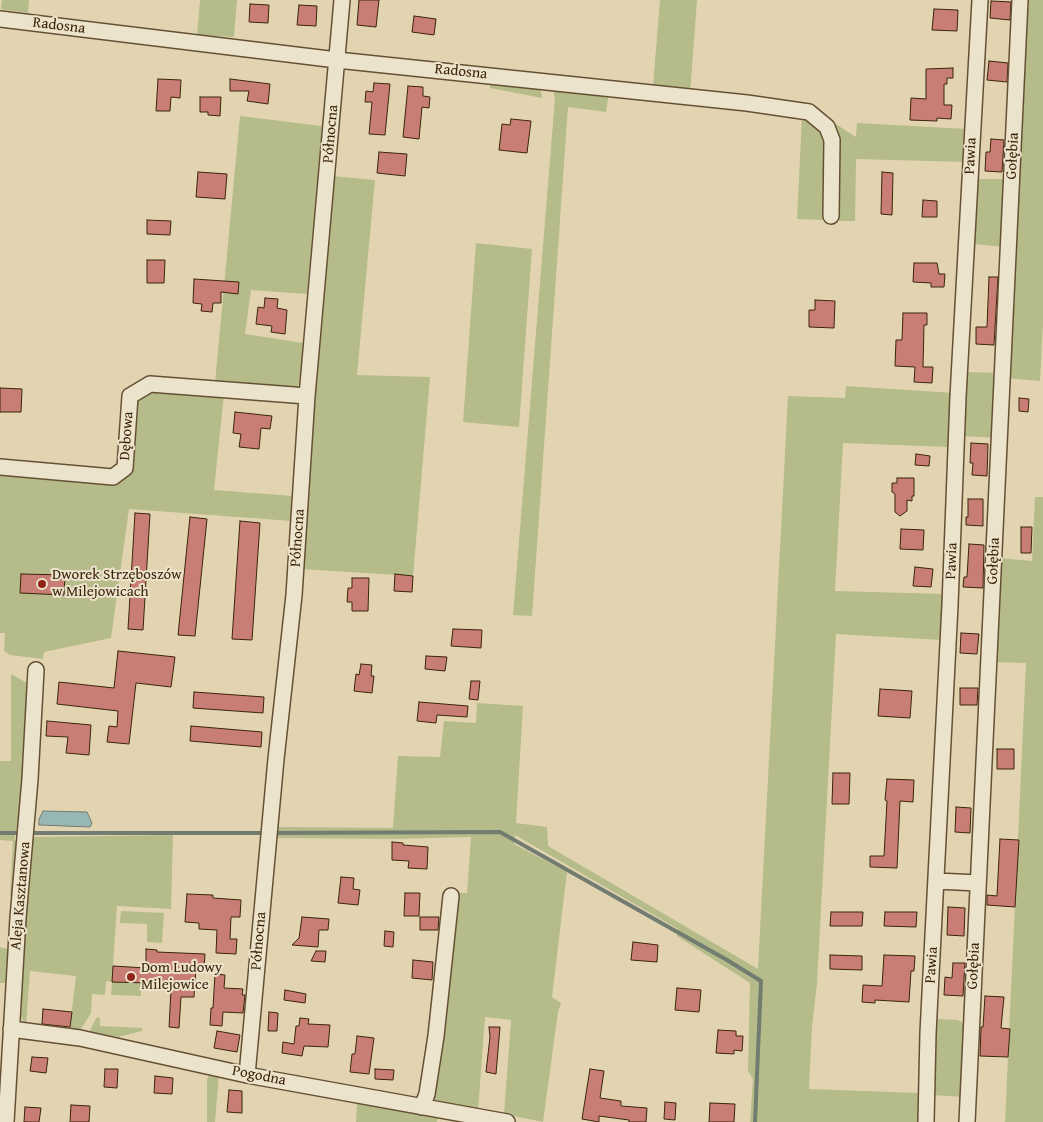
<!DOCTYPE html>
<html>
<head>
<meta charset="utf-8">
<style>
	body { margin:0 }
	canvas { display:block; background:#e2d4b1 }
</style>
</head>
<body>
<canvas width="1043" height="1122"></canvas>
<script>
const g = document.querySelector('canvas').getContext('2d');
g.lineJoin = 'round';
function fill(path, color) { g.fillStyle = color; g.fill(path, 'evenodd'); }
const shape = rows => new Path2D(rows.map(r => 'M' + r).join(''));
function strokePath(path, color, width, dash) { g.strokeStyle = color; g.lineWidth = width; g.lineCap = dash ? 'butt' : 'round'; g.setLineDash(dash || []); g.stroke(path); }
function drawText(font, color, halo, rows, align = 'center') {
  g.font = font + ' "Gentium Book Plus",serif'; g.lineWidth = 4; g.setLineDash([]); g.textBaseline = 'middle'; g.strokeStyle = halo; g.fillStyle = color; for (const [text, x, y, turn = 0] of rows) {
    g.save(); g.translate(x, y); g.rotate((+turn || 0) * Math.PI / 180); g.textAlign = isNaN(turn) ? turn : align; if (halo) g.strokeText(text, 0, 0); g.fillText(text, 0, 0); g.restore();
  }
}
fill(shape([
	[2,0,29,0,28,13,1,9],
	[200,0,237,0,234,37,197,35],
	[660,0,697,0,690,94,653,86],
	[1028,0,1043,0,1043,323,1040,381,1006,378,1010,300,1016,248,973,244,977,179,1020,179],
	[490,80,540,88,542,98,490,88],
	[552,86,609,93,606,112,568,107,532,616,513,615,555,98],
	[240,116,322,126,307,294,251,290,245,334,303,343,299,383,296,390,215,382],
	[802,116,822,133,827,142,825,220,797,219],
	[823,116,856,137,857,123,967,129,966,162,856,159,855,221,833,221],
	[332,176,375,180,357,375,430,377,413,576,302,569,305,522,129,509,111,638,44,652,43,659,10,655,4,651,5,633,0,633,0,470,122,477,137,398,154,388,224,394,214,490,306,497],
	[476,243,532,249,519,427,463,422],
	[966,372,1000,373,997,438,962,436],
	[846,386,954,393,949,447,843,443,835,591,944,594,941,640,836,634,817,983,812,1027,809,1089,919,1093,918,1122,750,1122,753,1079,748,1071,750,983,677,936,678,929,515,835,514,844,567,872,552,997,561,1003,558,1012,543,1122,504,1114,511,1020,485,1017,478,1111,440,1105,437,1122,356,1122,357,1102,418,1111,429,1035,445,892,467,893,471,837,393,839,272,838,275,829,278,827,393,828,398,756,440,757,444,721,476,723,477,703,523,706,516,823,547,827,548,846,758,969,788,396,845,398],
	[1035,497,1043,497,1043,1122,1005,1122,1026,663,994,662,998,558,1032,561],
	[11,674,27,683,21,808,14,840,18,841,14,895,10,896,13,841,0,840,0,761,11,761],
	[173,835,171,909,117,906,112,981,141,983,141,996,111,995,112,982,106,981,105,995,92,994,91,1013,79,1032,69,1034,76,976,30,971,26,1025,21,1017,24,939,22,914,32,837],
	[121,911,164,913,162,943,147,942,147,924,120,923],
	[0,947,11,950,10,979,4,983,0,983],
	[97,1017,100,1018,100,1026,142,1028,142,1031,118,1037,89,1032],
	[938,1019,957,1020,962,1022,965,1026,963,1097,932,1095,934,1022],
	[211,1072,219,1074,215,1122,207,1122,207,1079]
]), '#b5bc8a');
const water = shape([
	[43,811,87,812,92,823,90,827,39,825,39,819,43,811]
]);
fill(water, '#96b7b4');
strokePath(water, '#727c70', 1);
strokePath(shape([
	[0,833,16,833],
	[33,833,263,833],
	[278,833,500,832,727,960,761,981,755,1122]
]), '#727c70', 4);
const building = shape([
	[359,0,379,0,376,27,357,25,359,0],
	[991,1,1011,2,1010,20,990,18,991,1],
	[250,4,269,5,268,23,249,22,250,4],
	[299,5,317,6,316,26,297,25,299,5],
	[934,9,958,10,957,31,932,30,934,9],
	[414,16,436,19,434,35,412,32,414,16],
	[989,61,1008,63,1007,82,987,80,989,61],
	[953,68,953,78,947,78,947,84,944,84,944,105,952,105,951,119,937,118,937,121,910,120,911,98,926,99,926,69,953,68],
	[158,79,181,80,180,98,171,97,170,111,156,111,158,79],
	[230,79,270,84,268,104,247,101,249,91,230,91,230,79],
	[374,83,390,84,385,135,369,134,372,102,365,102,366,91,373,92,374,83],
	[408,86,423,87,423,96,430,97,429,108,422,107,419,139,403,137,408,86],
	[200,97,221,97,220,116,208,115,208,112,200,112,200,97],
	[511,119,531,121,527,153,499,150,502,124,510,125,511,119],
	[991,139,1004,140,1002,172,985,171,986,152,990,152,991,139],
	[379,152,407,154,405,176,377,173,379,152],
	[198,172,227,174,225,199,196,197,198,172],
	[882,172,893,173,892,215,881,214,882,172],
	[923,200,937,201,937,217,922,217,923,200],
	[147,220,171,221,170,235,147,234,147,220],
	[147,260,165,260,164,283,147,283,147,260],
	[914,263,937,263,939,274,945,274,944,287,931,287,931,283,913,282,914,263],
	[989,277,998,277,994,345,976,344,976,327,987,327,989,277],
	[194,279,239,282,238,294,221,292,221,303,213,303,212,312,201,311,202,304,193,303,194,279],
	[265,298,278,299,277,308,287,310,285,334,271,332,272,326,256,324,258,307,264,308,265,298],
	[815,300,835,301,834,328,809,327,809,310,815,310,815,300],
	[903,313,927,313,927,325,924,325,923,367,933,367,932,383,914,382,915,367,895,366,896,340,902,340,903,313],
	[0,388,22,389,21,412,0,412,0,388],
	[1019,398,1029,399,1028,412,1019,411,1019,398],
	[235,412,272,416,270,429,261,428,259,449,239,447,241,434,233,433,235,412],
	[971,443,988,444,987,476,972,475,973,463,970,463,971,443],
	[916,454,930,456,929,466,915,465,916,454],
	[897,478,914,478,914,496,912,496,912,501,907,500,907,511,900,516,895,512,895,494,892,492,892,483,897,483,897,478],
	[968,499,983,499,983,526,966,525,966,517,968,517,968,499],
	[135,513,150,514,143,630,128,629,135,513],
	[190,517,207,519,195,636,178,635,190,517],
	[240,521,260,523,252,640,232,639,240,521],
	[1021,527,1032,527,1031,553,1021,553,1021,527],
	[901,529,924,530,923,550,900,549,901,529],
	[969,544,984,545,983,588,963,587,964,577,967,577,969,544],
	[915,567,933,569,931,587,913,586,915,567],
	[21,574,65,575,64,595,20,593,21,574],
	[395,574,413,576,412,592,394,591,395,574],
	[352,578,369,578,368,611,352,611,352,602,347,602,348,588,352,588,352,578],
	[453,629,482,630,481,648,451,646,453,629],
	[961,633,979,634,977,654,960,653,961,633],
	[118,651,175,657,171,687,136,683,129,744,107,742,109,726,117,727,118,711,57,704,59,682,114,688,118,651],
	[426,656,447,657,445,671,425,669,426,656],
	[361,664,372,665,371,676,374,676,372,693,354,691,356,674,359,675,361,664],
	[471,681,480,681,478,700,469,699,471,681],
	[960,688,978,688,977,705,960,705,960,688],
	[880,689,912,691,910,718,878,716,880,689],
	[194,692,264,697,263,713,193,708,194,692],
	[419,702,468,706,467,717,437,715,436,723,417,721,419,702],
	[47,721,91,725,89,755,66,753,68,737,46,736,47,721],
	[191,726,262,732,261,747,190,741,191,726],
	[997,749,1014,749,1014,769,997,769,997,749],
	[833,773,850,773,849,804,832,804,833,773],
	[887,779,914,780,913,802,900,801,897,868,870,867,870,856,884,856,887,801,885,800,887,779],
	[956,807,971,808,970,833,955,832,956,807],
	[1000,839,1019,840,1015,907,987,905,987,895,997,896,1000,839],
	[392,842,403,843,403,845,428,847,427,869,408,868,409,861,392,860,392,842],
	[341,877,354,878,353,889,360,890,358,905,338,903,341,877],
	[405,893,420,893,419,916,404,916,405,893],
	[187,894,213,895,213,898,241,900,240,917,231,917,230,939,237,939,236,954,216,953,217,930,199,929,199,923,185,922,187,894],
	[948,907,965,908,964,936,947,935,948,907],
	[831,912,863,912,862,926,830,926,831,912],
	[885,912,917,912,916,927,884,926,885,912],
	[302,917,329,919,328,930,319,930,318,947,292,945,299,938,302,917],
	[420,917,439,917,438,930,420,930,420,917],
	[385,931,394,932,393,947,384,946,385,931],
	[633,942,658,945,657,962,631,960,633,942],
	[146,949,157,950,157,952,205,954,204,968,196,967,194,997,181,997,179,1028,169,1027,171,990,149,989,149,983,112,982,113,966,146,968,146,949],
	[316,951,326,951,325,962,311,961,316,951],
	[830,955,862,956,862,970,830,969,830,955],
	[884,955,915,956,914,971,911,971,909,1002,875,1000,875,1003,862,1002,863,985,882,986,884,955],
	[413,960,433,962,432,980,412,978,413,960],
	[953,963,965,963,963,996,944,995,945,977,952,978,953,963],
	[215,974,225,975,224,988,243,989,242,995,245,995,243,1013,223,1012,222,1026,210,1025,211,1008,213,1008,215,974],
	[677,988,701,990,699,1012,675,1010,677,988],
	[285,990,306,994,305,1003,284,1000,285,990],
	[985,996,1004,997,1001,1028,1010,1029,1008,1057,980,1056,981,1027,983,1027,985,996],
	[43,1009,72,1012,70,1027,42,1024,43,1009],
	[269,1012,278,1013,277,1031,268,1031,269,1012],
	[300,1018,309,1019,308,1024,330,1025,328,1047,304,1046,302,1056,282,1053,283,1042,294,1044,296,1026,299,1026,300,1018],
	[489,1027,500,1027,496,1074,486,1072,490,1037,489,1027],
	[718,1030,736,1031,736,1036,743,1036,742,1051,734,1050,734,1054,716,1053,718,1030],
	[217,1031,240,1035,237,1052,214,1048,217,1031],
	[357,1036,374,1038,369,1074,350,1072,352,1054,355,1054,357,1036],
	[32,1057,48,1058,46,1073,30,1071,32,1057],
	[105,1069,118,1069,117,1088,104,1087,105,1069],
	[375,1069,394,1070,393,1080,375,1079,375,1069],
	[590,1069,604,1071,600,1098,621,1101,621,1106,647,1108,646,1122,629,1122,629,1120,599,1116,599,1122,582,1119,590,1069],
	[155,1076,173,1078,172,1094,154,1093,155,1076],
	[229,1090,242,1091,242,1113,227,1112,229,1090],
	[665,1102,676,1103,675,1120,664,1119,665,1102],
	[710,1103,735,1104,734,1122,709,1122,710,1103],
	[71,1105,90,1106,89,1122,70,1122,71,1105],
	[25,1107,41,1108,39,1122,24,1122,25,1107]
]);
fill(building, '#c87e74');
strokePath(building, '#3c240b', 1);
const minor = shape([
	[0,19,337,60,747,103,809,112,827,127,832,140,831,216],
	[0,467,113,477,125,468,130,396,150,384,307,396],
	[937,881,978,883],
	[11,1029,80,1038,247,1075,507,1122],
	[247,1075,276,759,294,595,307,396,342,0],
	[422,1107,427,1094,436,1036,451,896],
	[6,1122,18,918,30,779,36,670],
	[926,1122,928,1033,950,605,958,397,980,0],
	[967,1122,1020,0]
]);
strokePath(minor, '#665034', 18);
strokePath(minor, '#ece3cc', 15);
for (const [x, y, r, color] of [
	[42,584,5,"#8f2418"],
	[131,977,5,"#8f2418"]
]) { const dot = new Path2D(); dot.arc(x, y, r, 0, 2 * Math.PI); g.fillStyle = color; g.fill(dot); strokePath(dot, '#ece3cc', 2); }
drawText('15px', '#3c240b', '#ece3cc', [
	["Radosna",59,26,7],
	["Radosna",461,72,6],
	["Północna",331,134,-85],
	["Pawia",971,156,-87],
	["Gołębia",1013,156,-87],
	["Dębowa",127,436,-86],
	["Północna",298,538,-86],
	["Pawia",952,561,-88],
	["Gołębia",994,561,-87],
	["Aleja Kasztanowa",21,896,-85],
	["Północna",259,941,-85],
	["Pawia",932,965,-86],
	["Gołębia",974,966,-87],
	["Pogodna",259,1076,11]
]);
drawText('15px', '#3c240b', '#ece3cc', [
	["Dworek Strzęboszów",52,575],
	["w Milejowicach",52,592],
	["Dom Ludowy",141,968],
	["Milejowice",141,985]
], 'left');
</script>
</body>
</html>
